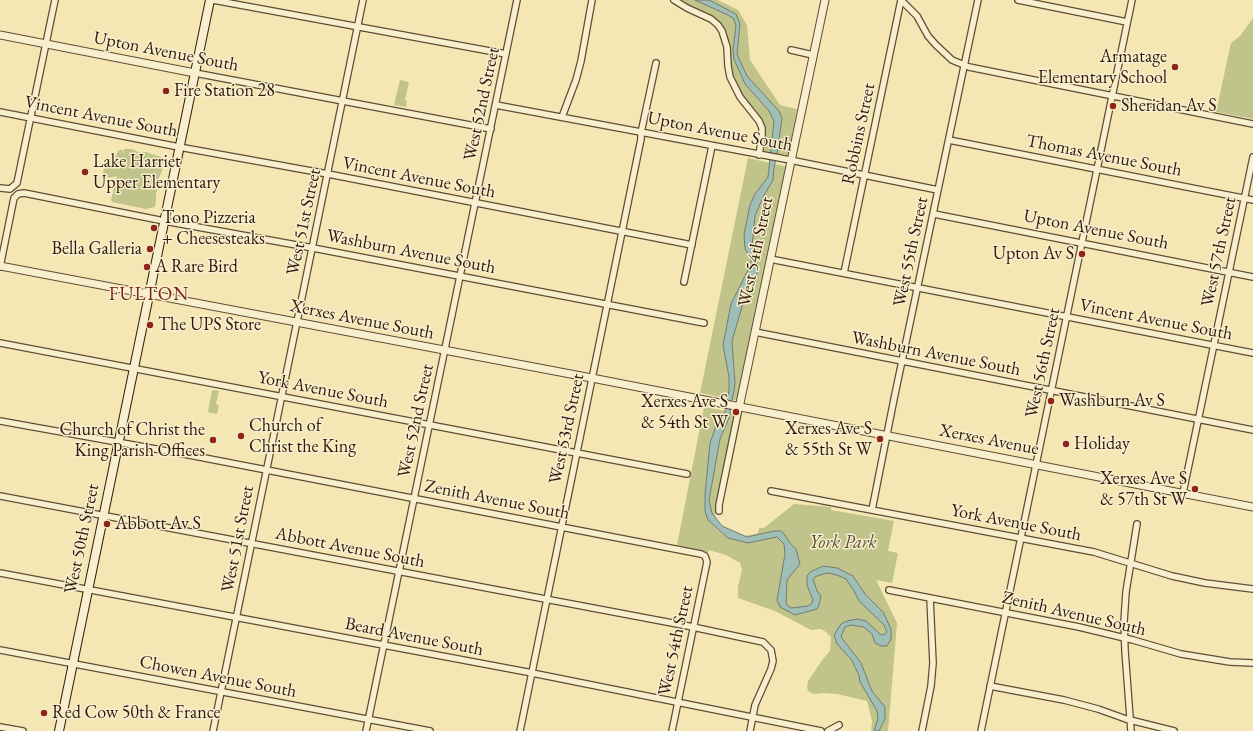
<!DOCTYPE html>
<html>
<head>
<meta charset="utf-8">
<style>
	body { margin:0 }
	canvas { display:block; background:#f5e7b3 }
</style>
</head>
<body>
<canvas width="1253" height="731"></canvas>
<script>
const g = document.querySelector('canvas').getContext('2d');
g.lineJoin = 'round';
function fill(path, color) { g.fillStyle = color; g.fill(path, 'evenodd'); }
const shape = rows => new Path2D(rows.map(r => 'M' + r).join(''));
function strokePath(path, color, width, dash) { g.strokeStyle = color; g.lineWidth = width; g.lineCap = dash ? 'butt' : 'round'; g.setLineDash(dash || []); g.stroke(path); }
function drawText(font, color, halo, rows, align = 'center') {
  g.font = font + ' "EB Garamond",serif'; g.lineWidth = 3; g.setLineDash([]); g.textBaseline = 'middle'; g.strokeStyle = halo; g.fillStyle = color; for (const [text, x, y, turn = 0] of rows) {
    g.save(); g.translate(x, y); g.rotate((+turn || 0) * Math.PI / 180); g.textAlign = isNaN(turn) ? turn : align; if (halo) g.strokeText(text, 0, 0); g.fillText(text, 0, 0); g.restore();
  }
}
fill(shape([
	[674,0,718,0,738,10,747,25,750,60,780,105,797,109,788,155,764,151,762,128,734,87,718,25],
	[1253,18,1253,119,1216,112,1231,43,1240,36],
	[400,80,409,82,405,100,407,101,406,107,394,105],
	[124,149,131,149,139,152,147,152,151,154,162,157,163,159,162,171,159,178,158,187,156,193,156,200,155,207,146,209,112,202,111,200,117,176,109,178,104,174,103,172,107,157,110,159,114,158,116,156,118,151,120,150,123,150,123,155],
	[748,158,788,167,739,401,700,393],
	[212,390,219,391,216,404,219,405,217,414,208,412],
	[704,407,736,413,713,525,728,538,757,534,758,533,759,528,764,528,794,504,831,507,831,510,894,521,888,551,898,553,892,583,876,580,897,623,888,731,871,731,872,721,867,701,837,694,824,693,814,694,808,691,807,687,808,681,823,659,830,651,831,637,826,632,821,629,811,630,775,611,738,598,738,587,742,570,740,563,726,555,709,550,707,555,701,550,677,545]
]), '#c0c48a');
const water = shape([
	[695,0,709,0,736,14,740,24,737,54,741,63,747,76,779,111,782,118,778,148,774,168,773,180,763,197,755,216,752,247,758,266,757,274,746,293,732,341,735,384,729,418,720,439,709,500,712,513,722,526,747,537,774,531,781,531,785,535,789,542,796,549,800,564,787,580,786,603,788,606,791,608,808,606,812,603,813,600,807,585,807,576,810,572,823,566,837,568,853,576,865,594,883,612,891,629,891,639,887,646,881,646,875,643,872,634,864,627,857,626,851,625,845,627,841,637,861,663,872,691,885,707,885,719,879,731,874,731,878,719,877,711,860,682,859,675,851,659,837,644,834,635,841,624,847,621,858,619,866,621,881,635,885,634,887,632,884,625,859,601,854,591,846,579,837,575,827,573,817,576,813,579,817,591,821,596,819,605,817,609,795,615,780,607,777,600,785,554,784,544,777,537,748,543,728,538,708,520,705,511,705,495,710,443,716,426,724,416,729,391,729,377,723,345,731,304,751,264,751,259,745,249,744,234,750,205,755,194,768,177,774,121,769,111,745,84,734,59,733,50,736,26,734,19,728,15,695,0]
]);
fill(water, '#9fbeb6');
strokePath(water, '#737c72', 1);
const minor = shape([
	[213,0,506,54],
	[674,0,687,8,711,19,718,25,722,31,727,47,728,66,730,77,740,97,759,121,762,128,762,136,759,155],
	[901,0,917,16,928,36,936,45,952,60,969,67,1253,124],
	[1018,0,1127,22],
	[791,50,813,55],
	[195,73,491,129],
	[496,105,785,159,938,190],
	[0,112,179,147,328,174,692,245],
	[562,117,576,80,581,61,592,0],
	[949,140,1253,200],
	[0,188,10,189,17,183,55,0],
	[934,214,1253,277],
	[770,259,1253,353],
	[0,267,14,198,18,194,24,193,159,220,313,248,704,323],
	[844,273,901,0],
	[684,282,712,146],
	[755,332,1253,430],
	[0,343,687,474],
	[0,421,189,455,701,554,705,556,707,562,672,731],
	[771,491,1094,552,1172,576,1205,583,1253,589],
	[1183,493,1253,157],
	[0,496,688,626,763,642,771,650,773,661,771,669,755,705,750,731],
	[872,510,894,399,978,0],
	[719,511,719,505,739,408],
	[0,573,527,672,821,731],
	[889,590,1079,627,1133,640,1181,654,1230,662,1253,663],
	[0,650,430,731],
	[990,686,1064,700,1098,709,1126,719,1174,731],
	[0,727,23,731],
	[213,731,363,0],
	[366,731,517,0],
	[520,731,641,139,641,133,656,63],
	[828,731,839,725],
	[922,731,931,686,933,663,930,598],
	[981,731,1132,0],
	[1131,731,1125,651,1124,622,1126,592,1137,524]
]);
const tertiary = shape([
	[0,35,195,73],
	[0,266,597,379,1253,507],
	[739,408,825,0]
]);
const secondary = shape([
	[59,731,210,0]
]);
strokePath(minor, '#614c35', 8);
strokePath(tertiary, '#614c35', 9);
strokePath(secondary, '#30190b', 10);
strokePath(minor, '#f8efce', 5.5);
strokePath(tertiary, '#f8efce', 7);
strokePath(secondary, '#f8efce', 8);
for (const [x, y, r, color] of [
	[1175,67,4,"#8f2418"],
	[166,91,4,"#8f2418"],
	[1113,106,4,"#8f2418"],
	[85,172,4,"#8f2418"],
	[154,228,4,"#8f2418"],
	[150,249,4,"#8f2418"],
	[1082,254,4,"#8f2418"],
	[147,267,4,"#8f2418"],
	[150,325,4,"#8f2418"],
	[1051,401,4,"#8f2418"],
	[736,412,4,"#8f2418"],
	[241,436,4,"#8f2418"],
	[880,439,4,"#8f2418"],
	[213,440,4,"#8f2418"],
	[1066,444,4,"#8f2418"],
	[1195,489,4,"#8f2418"],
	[107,524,4,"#8f2418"],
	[44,713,4,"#8f2418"]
]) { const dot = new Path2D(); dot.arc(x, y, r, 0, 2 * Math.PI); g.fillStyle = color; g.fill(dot); strokePath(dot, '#f8efce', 1.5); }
drawText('18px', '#30190b', '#f8efce', [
	["Upton Avenue South",166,52,11],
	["West 52nd Street",482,104,-78],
	["Vincent Avenue South",101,117,11],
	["Upton Avenue South",720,132,11],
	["Robbins Street",859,134,-78],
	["Thomas Avenue South",1104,156,11],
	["Vincent Avenue South",419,178,11],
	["West 51st Street",304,222,-78],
	["Upton Avenue South",1096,230,11],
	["Washburn Avenue South",411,252,11],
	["West 54th Street",756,252,-78],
	["West 55th Street",911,252,-78],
	["West 57th Street",1219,252,-78],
	["Xerxes Avenue South",362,320,11],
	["Vincent Avenue South",1156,320,11],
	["Washburn Avenue South",936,354,11],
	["West 56th Street",1043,363,-78],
	["York Avenue South",323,390,11],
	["West 52nd Street",416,421,-78],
	["West 53rd Street",567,429,-78],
	["Xerxes Avenue",989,440,11],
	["Zenith Avenue South",497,500,11],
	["York Avenue South",1016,523,11],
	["West 50th Street",82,539,-78],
	["West 51st Street",238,539,-79],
	["Abbott Avenue South",350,548,11],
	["Zenith Avenue South",1074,614,13],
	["Beard Avenue South",414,637,11],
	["West 54th Street",676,641,-78],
	["Chowen Avenue South",218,677,11]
]);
drawText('18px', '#30190b', '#f8efce', [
	["Armatage",1167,57,"right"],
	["Elementary School",1167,78,"right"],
	["Fire Station 28",174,91],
	["Sheridan Av S",1121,106],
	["Lake Harriet",93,162],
	["Upper Elementary",93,183],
	["Tono Pizzeria",162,218],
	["+ Cheesesteaks",162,239],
	["Bella Galleria",142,249,"right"],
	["Upton Av S",1074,254,"right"],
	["A Rare Bird",155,267],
	["The UPS Store",158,325],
	["Washburn Av S",1059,401],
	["Xerxes Ave S",728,402,"right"],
	["& 54th St W",728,423,"right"],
	["Church of",249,426],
	["Christ the King",249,447],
	["Xerxes Ave S",872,429,"right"],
	["& 55th St W",872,450,"right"],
	["Church of Christ the",205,430,"right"],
	["King Parish Offices",205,451,"right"],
	["Holiday",1074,444],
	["Xerxes Ave S",1187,479,"right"],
	["& 57th St W",1187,500,"right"],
	["Abbott Av S",115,524],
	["Red Cow 50th & France",52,713]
], 'left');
drawText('italic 18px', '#5b4c31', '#f8efce', [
	["York Park",843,543]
]);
g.letterSpacing = '1px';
drawText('19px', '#7a1f14', '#f8efce', [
	["FULTON",149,295]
]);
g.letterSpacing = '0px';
</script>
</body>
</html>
